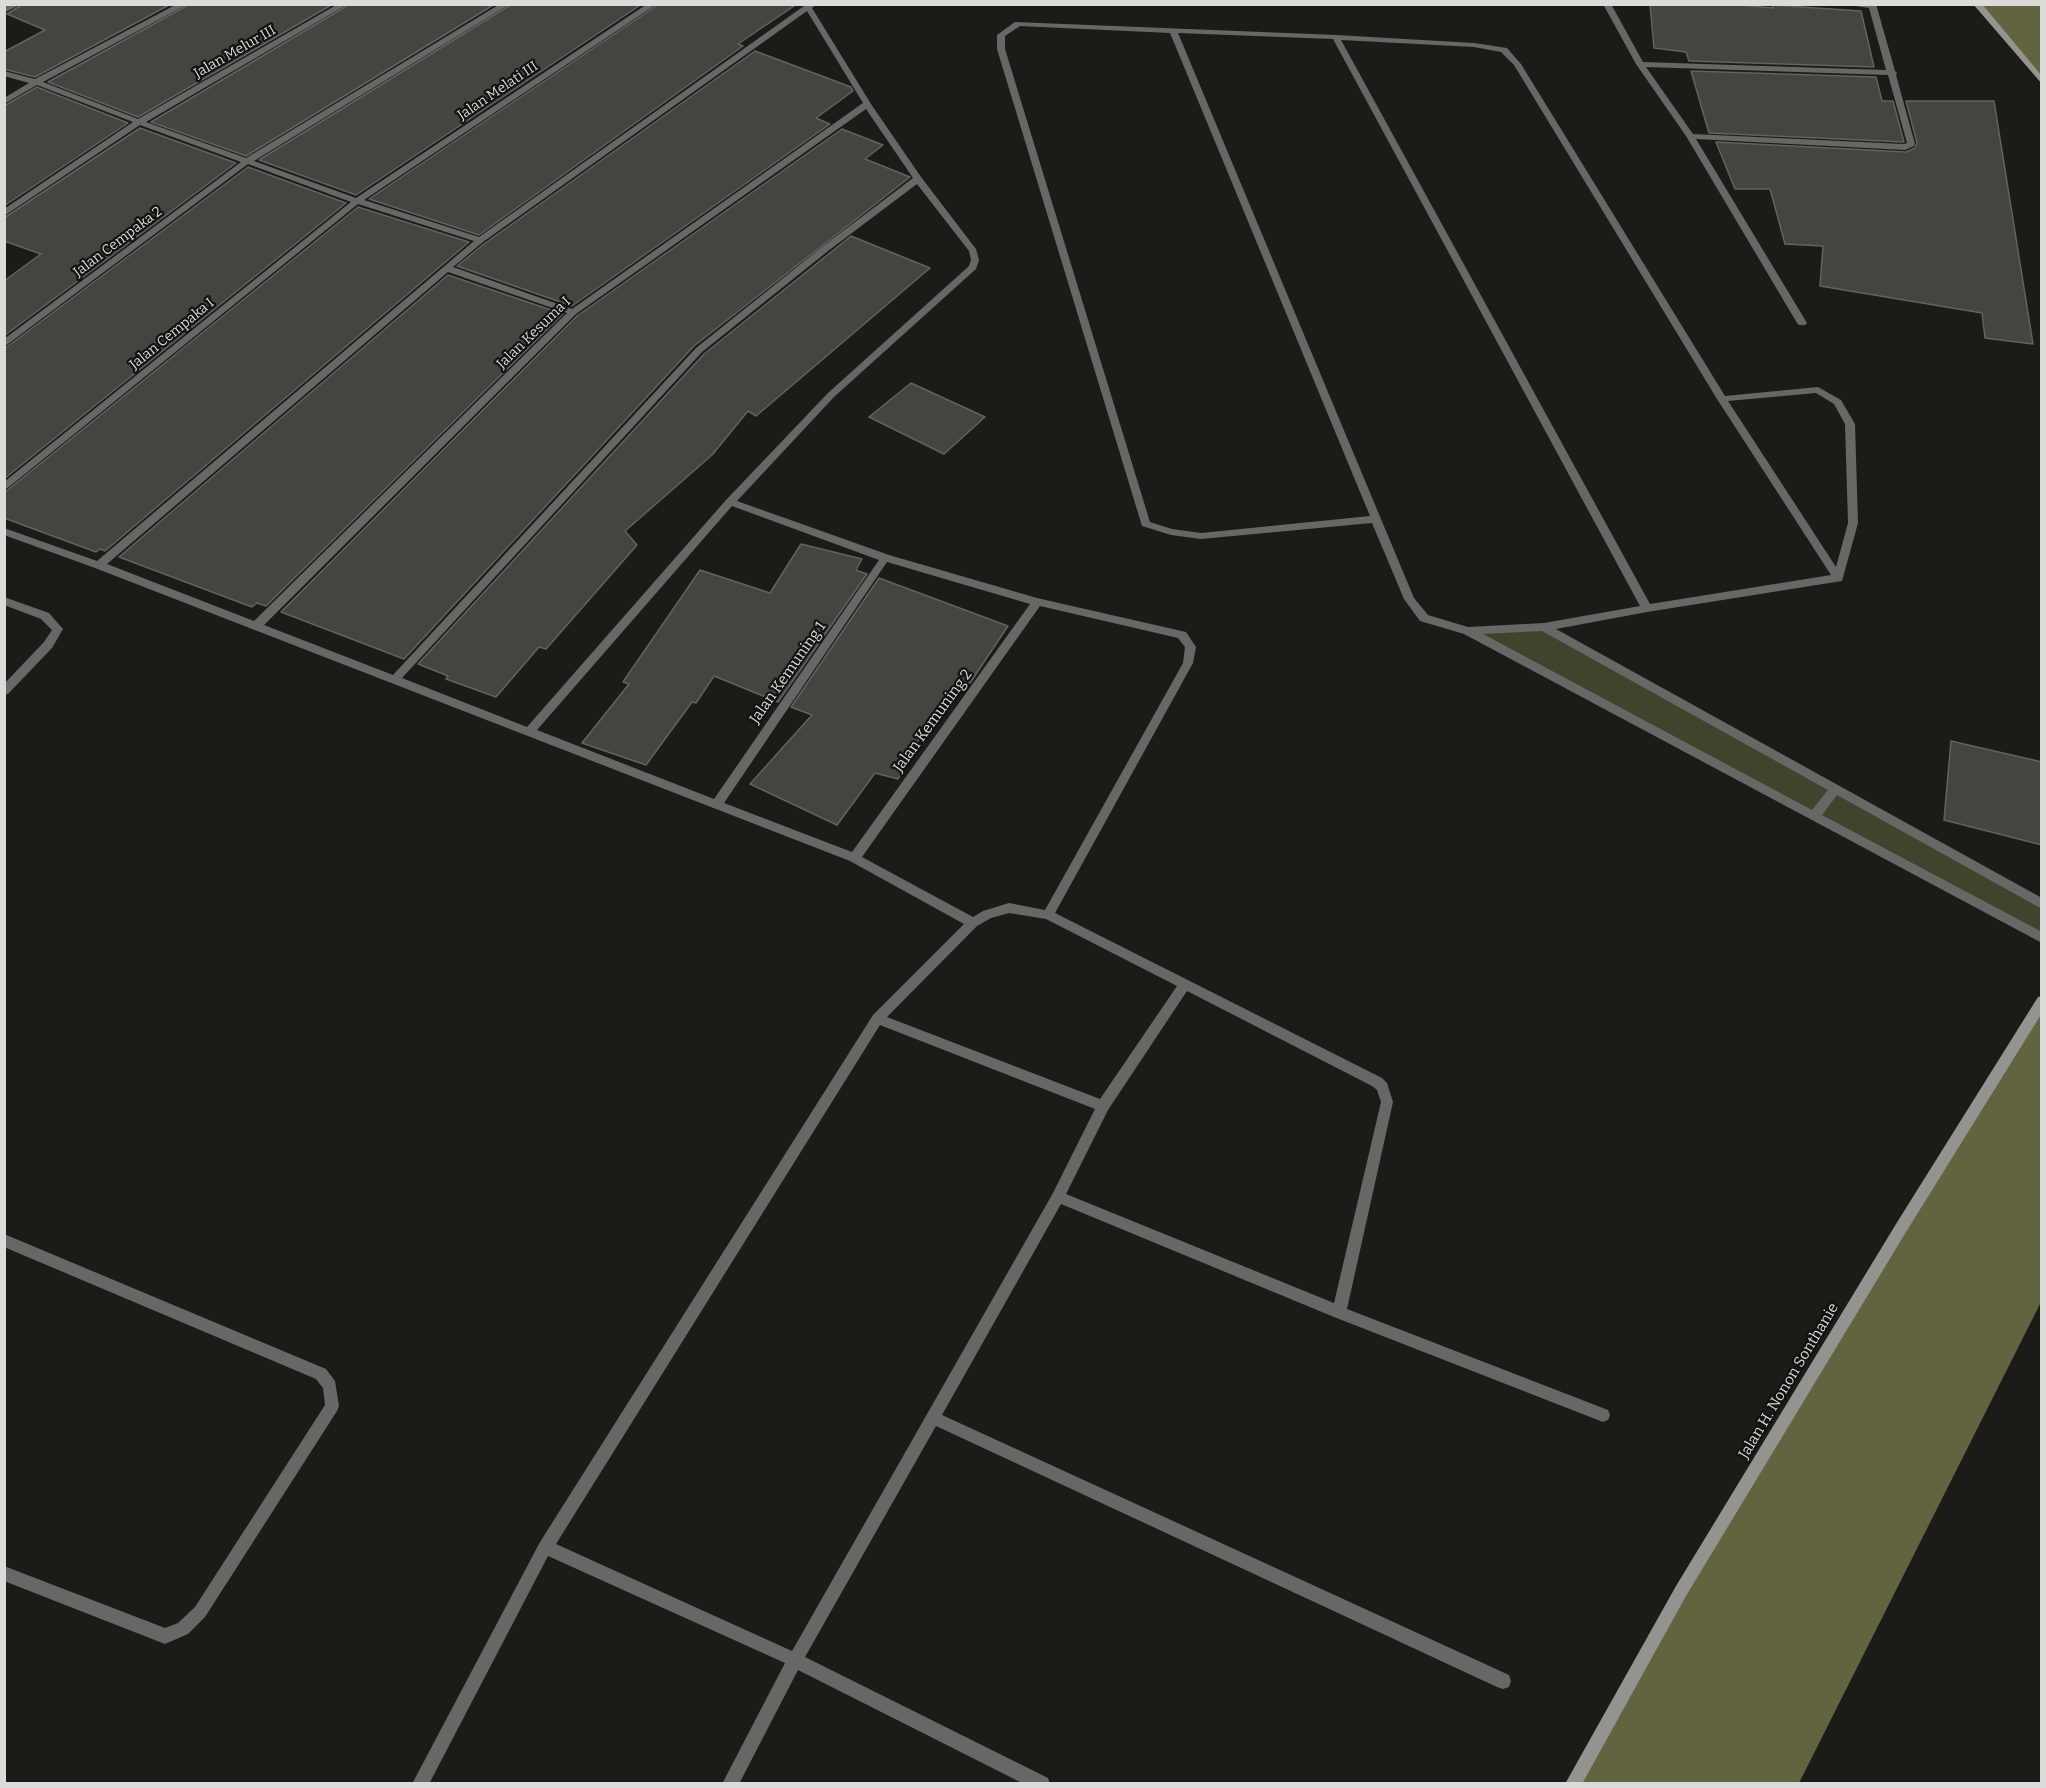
<!DOCTYPE html>
<html>
<head>
<meta charset="utf-8">
<style>
	body { margin:0 }
	#map { position:relative; width:2046px; height:1788px; overflow:hidden; background:#1b1b18; font-family:Bitter,serif }
	canvas { display:block }
	.frame { position:absolute; inset:0; border:6px solid #dbdbd9; pointer-events:none }
</style>
</head>
<body>
<div id="map">
<canvas width="2046" height="1788"></canvas>
<div class="frame"></div>
</div>
<script>
const g = document.querySelector('canvas').getContext('2d');
g.lineJoin = 'round';
function fill(path, color) { g.fillStyle = color; g.fill(path, 'evenodd'); }
const shape = rows => new Path2D(rows.map(r => 'M' + r).join(''));
function strokePath(path, color, width, dash) { g.strokeStyle = color; g.lineWidth = width; g.lineCap = dash ? 'butt' : 'round'; g.setLineDash(dash || []); g.stroke(path); }
function drawText(font, color, halo, rows, align = 'center') {
  g.font = font + ' Bitter,serif'; g.lineWidth = 4.5; g.setLineDash([]); g.textBaseline = 'middle'; g.strokeStyle = halo; g.fillStyle = color; for (const [text, x, y, turn = 0] of rows) {
    g.save(); g.translate(x, y); g.rotate((+turn || 0) * Math.PI / 180); g.textAlign = isNaN(turn) ? turn : align; if (halo) g.strokeText(text, 0, 0); g.fillText(text, 0, 0); g.restore();
  }
}
fill(shape([
	[1544,627,2041,905,2041,938,1468,631]
]), '#41432d');
fill(shape([
	[1977,5,2041,5,2041,82],
	[2041,1001,2041,1302,1799,1783,1573,1784]
]), '#61643e');
const building = shape([
	[23,4,171,4,35,77,4,69,4,52,45,30,7,14,23,4],
	[190,4,333,4,138,117,48,82,190,4],
	[350,4,495,4,246,156,151,122,350,4],
	[512,4,642,4,356,195,259,160,512,4],
	[659,4,797,4,738,44,743,46,479,235,369,199,659,4],
	[1650,4,1727,4,1773,8,1772,5,1861,11,1874,67,1689,61,1686,52,1654,48,1650,4],
	[755,51,851,87,853,91,816,118,830,124,572,306,457,266,484,244,755,51],
	[1691,71,1876,77,1882,101,1893,101,1904,142,1709,133,1691,71],
	[37,87,128,123,4,206,4,106,37,87],
	[1906,101,1994,101,2033,344,1985,338,1982,313,1820,286,1823,246,1785,244,1770,189,1735,189,1716,142,1906,152,1915,148,1917,143,1906,101],
	[140,128,236,163,4,336,4,281,41,254,4,241,4,218,140,128],
	[842,129,883,145,865,159,910,177,694,346,404,659,281,612,577,316,842,129],
	[248,167,346,203,4,479,4,349,248,167],
	[358,207,469,242,105,551,100,549,96,552,4,518,4,493,358,207],
	[851,236,930,268,756,416,748,411,712,455,625,531,637,545,546,649,539,647,496,697,446,679,448,676,418,664,704,354,851,236],
	[448,275,563,314,266,606,257,603,252,607,119,557,448,275],
	[911,383,985,417,944,454,869,417,911,383],
	[801,544,862,559,856,570,867,574,778,702,714,676,696,703,692,702,646,765,582,743,629,684,623,682,700,570,770,593,801,544],
	[879,578,1008,626,970,683,966,682,934,727,927,724,898,779,875,773,837,825,750,784,812,715,791,707,879,578],
	[1951,741,2042,762,2042,845,1944,820,1951,741]
]);
fill(building, '#444541');
strokePath(building, '#62625e', 1.5);
fill(shape([
	[10,4,21,4,4,13,4,8,10,4],
	[177,4,188,4,43,82,138,119,338,4,348,4,146,122,246,158,500,4,510,4,254,161,356,198,647,4,657,4,364,200,479,237,804,6,802,4,816,4,812,8,871,104,921,177,976,249,979,260,976,269,834,397,737,501,889,555,1037,598,1186,632,1196,647,1193,663,1055,913,1382,1078,1387,1083,1393,1102,1347,1309,1608,1410,1610,1415,1608,1420,1603,1422,1334,1317,1061,1204,942,1415,1509,1675,1511,1681,1509,1687,1503,1689,1497,1687,936,1426,805,1657,1048,1778,1050,1784,1024,1784,798,1670,739,1784,722,1784,785,1663,548,1556,429,1784,412,1784,540,1542,873,1015,964,924,850,861,95,568,4,535,4,528,97,561,474,241,358,204,4,491,4,482,351,202,248,164,4,347,4,339,241,162,140,125,4,216,4,209,133,122,37,85,4,104,4,98,29,83,4,76,4,71,35,79,177,4],
	[807,11,863,103,572,309,453,267,483,242,807,11],
	[866,109,913,178,822,247,696,348,393,675,264,625,576,314,866,109],
	[917,184,969,251,971,260,969,266,828,393,726,500,527,727,402,678,702,352,828,251,917,184],
	[448,272,567,313,254,621,107,564,448,272],
	[732,506,879,560,714,799,537,730,732,506],
	[887,562,1030,604,852,852,724,803,887,562],
	[1040,606,1178,638,1185,647,1183,663,1045,910,1009,903,983,911,973,917,862,857,1040,606],
	[1009,913,1046,919,1177,986,1100,1099,887,1017,977,926,991,918,1009,913],
	[1187,991,1372,1086,1377,1090,1381,1102,1334,1303,1066,1194,1108,1110,1187,991],
	[880,1025,1095,1109,1053,1193,792,1651,556,1544,880,1025],
	[1603,4,1611,4,1643,62,1886,70,1869,8,1842,4,1876,4,1895,71,1897,73,1896,75,1915,144,1914,146,1905,150,1696,139,1807,323,1805,325,1799,325,1797,323,1686,136,1636,64,1603,4],
	[1646,67,1888,75,1907,143,1904,144,1693,134,1646,67],
	[1015,22,1336,35,1474,43,1507,48,1521,64,1725,396,1818,387,1841,400,1855,424,1858,523,1842,581,1647,612,1556,629,2042,898,2042,909,1837,795,1822,815,2042,932,2042,943,1464,634,1420,621,1404,599,1372,523,1201,539,1171,535,1142,526,997,49,997,35,1015,22],
	[1020,26,1170,33,1370,516,1201,533,1172,529,1150,522,1005,49,1005,36,1020,26],
	[1178,33,1333,39,1640,606,1544,623,1468,627,1428,615,1414,598,1178,33],
	[1341,40,1474,47,1501,52,1514,65,1717,399,1831,575,1650,604,1341,40],
	[1816,393,1834,404,1845,424,1848,523,1836,567,1728,401,1816,393],
	[1542,631,1828,790,1812,810,1483,634,1542,631],
	[4,597,49,613,63,629,52,648,8,694,4,695,4,684,44,642,52,630,41,619,4,605,4,597],
	[4,1234,326,1369,335,1381,339,1406,337,1411,205,1617,188,1634,165,1644,4,1581,4,1566,165,1628,178,1623,195,1607,325,1405,323,1388,316,1379,4,1247,4,1234]
]), '#676765');
fill(shape([
	[1973,4,1982,4,2042,76,2042,84,1973,4],
	[2042,996,2042,1013,1906,1232,1686,1596,1582,1784,1565,1784,1676,1586,1896,1224,2038,997,2042,996]
]), '#939390');
drawText('14px', '#dbdbd9', '#12120f', [
	["Jalan Melur III",235,52,-30],
	["Jalan Melati III",498,91,-34],
	["Jalan Cempaka 2",118,242,-37],
	["Jalan Kesuma I",534,333,-44],
	["Jalan Cempaka I",172,334,-39]
]);
drawText('15px', '#dbdbd9', '#12120f', [
	["Jalan Kemuning 1",788,673,-55],
	["Jalan Kemuning 2",933,721,-54],
	["Jalan H. Nonon Sonthanie",1789,1381,-59]
]);
</script>
</body>
</html>
